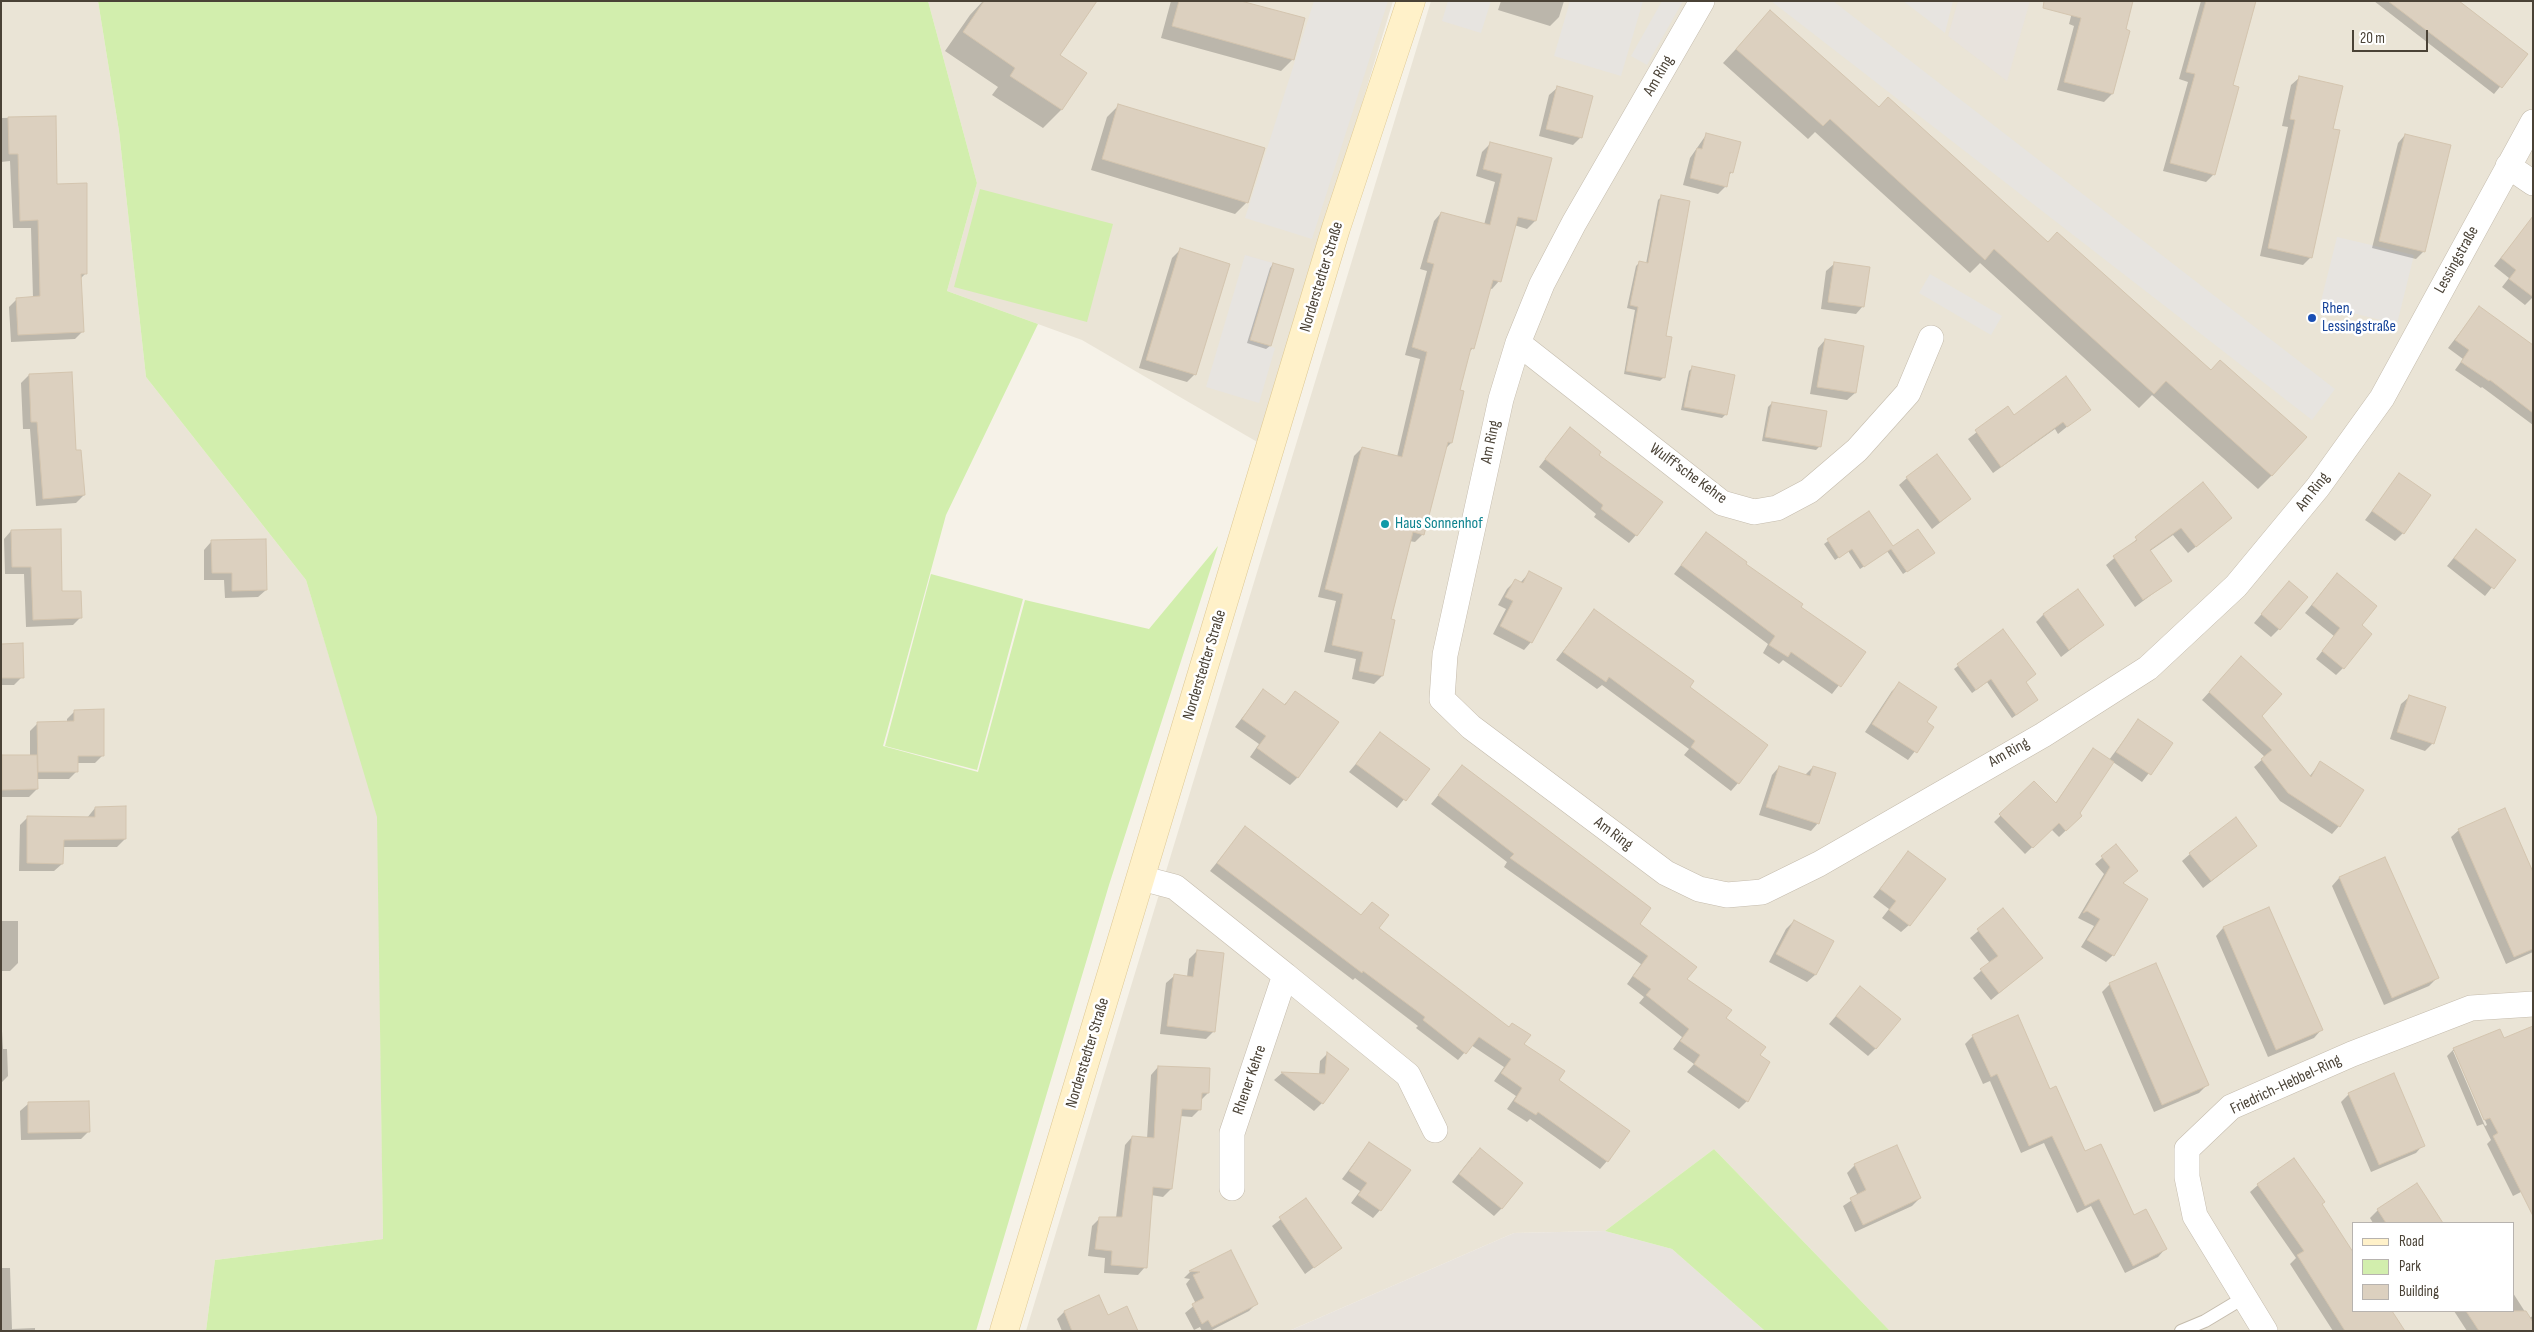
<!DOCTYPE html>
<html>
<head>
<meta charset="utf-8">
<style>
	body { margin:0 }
	#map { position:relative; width:2534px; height:1332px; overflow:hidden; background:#f6f2e8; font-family:"Sofia Sans Condensed",sans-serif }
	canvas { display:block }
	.frame { position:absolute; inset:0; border:2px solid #4a4236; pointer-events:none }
	.legend { position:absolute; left:2352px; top:1222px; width:162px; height:90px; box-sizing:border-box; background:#fff; border:1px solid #b7b3af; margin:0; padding:6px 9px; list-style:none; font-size:15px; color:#4a4236 }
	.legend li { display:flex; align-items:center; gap:10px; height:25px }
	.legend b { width:25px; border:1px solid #b7b3af }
	.scale { position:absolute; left:2352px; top:30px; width:76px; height:22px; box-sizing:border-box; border:2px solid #4a4236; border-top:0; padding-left:6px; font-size:15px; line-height:18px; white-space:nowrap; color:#4a4236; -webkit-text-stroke:4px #fff; paint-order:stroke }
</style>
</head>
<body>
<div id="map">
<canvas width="2534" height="1332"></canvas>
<div class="frame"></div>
<ul class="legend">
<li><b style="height:6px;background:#fff1c9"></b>Road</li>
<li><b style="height:14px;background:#d2eead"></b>Park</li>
<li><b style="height:14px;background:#dcd0bf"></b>Building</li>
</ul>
<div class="scale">20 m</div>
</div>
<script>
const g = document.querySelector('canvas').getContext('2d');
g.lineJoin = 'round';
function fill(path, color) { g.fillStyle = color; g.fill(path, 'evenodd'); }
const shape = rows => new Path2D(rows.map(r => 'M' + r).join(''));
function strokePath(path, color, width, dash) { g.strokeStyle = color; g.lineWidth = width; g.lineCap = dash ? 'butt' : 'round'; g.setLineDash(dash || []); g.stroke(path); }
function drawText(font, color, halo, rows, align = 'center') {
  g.font = font + ' "Sofia Sans Condensed",sans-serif'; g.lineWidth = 5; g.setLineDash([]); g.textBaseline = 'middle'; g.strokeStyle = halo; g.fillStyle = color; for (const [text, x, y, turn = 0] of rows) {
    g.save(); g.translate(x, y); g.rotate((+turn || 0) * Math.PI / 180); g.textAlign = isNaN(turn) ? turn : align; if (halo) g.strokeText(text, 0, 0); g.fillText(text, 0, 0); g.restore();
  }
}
fill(shape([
	[1,1,98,1,119,131,146,377,306,580,378,817,383,1239,215,1260,206,1331,1,1331],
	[928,1,1393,1,1259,443,1082,340,947,291,977,183],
	[1431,1,2533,1,2533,1331,1890,1331,1714,1149,1605,1231,1514,1233,1289,1331,1026,1331],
	[2353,1223,2513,1223,2513,1311,2353,1311]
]), '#eae4d6');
fill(shape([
	[1958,1,2030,1,2007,81,1948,36],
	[1605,1231,1672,1249,1765,1331,1289,1331,1514,1233]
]), '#e8e3dd');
fill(shape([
	[98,1,928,1,977,183,947,291,1038,324,946,515,883,746,978,772,1025,600,1149,629,1218,546,1109,885,976,1331,206,1331,215,1260,383,1239,377,817,306,580,146,377,119,131],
	[980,189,1113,224,1087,322,954,287],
	[931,574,1023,599,977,770,885,746],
	[1714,1149,1890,1331,1765,1331,1672,1249,1605,1231]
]), '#d2eead');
fill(shape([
	[1314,1,1388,1,1312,239,1245,218],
	[1448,1,1491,1,1481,33,1442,21],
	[1570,1,1643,1,1621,76,1554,56],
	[1662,1,1683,1,1647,65,1631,56],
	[1771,1,1833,1,2335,389,2312,420],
	[1903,1,1953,1,1945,33],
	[2337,237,2414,255,2397,324,2320,305],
	[1245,255,1273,263,1250,340,1275,348,1259,403,1206,387],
	[1930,274,2002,316,1991,335,1919,293]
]), '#e7e4e0');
fill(shape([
	[983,1,995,1,1058,55,1061,110,1043,128,992,95,998,87,945,51,970,15],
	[1171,1,1237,1,1293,59,1281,71,1161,38],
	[1501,1,1564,1,1559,17,1550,26,1498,10],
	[2075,1,2128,31,2112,94,2104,102,2057,90,2074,26,2069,24],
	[2201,1,2242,1,2231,86,2213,175,2206,182,2163,171,2188,82,2179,79],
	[2374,1,2458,1,2527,54,2494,94],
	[1770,12,2272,475,2258,489,2152,395,2139,408,1980,263,1970,273,1815,132,1808,139,1723,63],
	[2299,78,2332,130,2311,257,2303,265,2260,256,2288,127,2282,126,2291,85],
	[1557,88,1581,137,1573,145,1539,136,1549,95],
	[1119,105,1247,202,1235,214,1091,170,1107,117],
	[54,117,56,185,86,273,80,279,83,331,75,339,11,342,9,307,17,299,33,298,31,228,13,228,10,161,1,162,1,118],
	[1706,135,1732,172,1728,176,1726,186,1718,194,1683,185,1690,158],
	[2405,135,2424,251,2416,259,2372,248,2398,143],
	[1490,144,1551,159,1535,221,1527,229,1514,225,1499,281,1492,289,1489,288,1473,348,1468,353,1458,391,1451,443,1445,449,1423,534,1415,542,1409,541,1389,620,1394,621,1382,676,1374,684,1352,679,1356,659,1324,652,1336,601,1318,597,1354,456,1362,448,1397,457,1420,359,1405,355,1427,271,1420,269,1434,221,1441,213,1484,225,1495,182,1476,176,1482,152],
	[1661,197,1664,337,1664,377,1660,381,1624,374,1635,310,1627,308,1636,266,1640,262,1646,264,1658,200],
	[2525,228,2533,233,2533,297,2525,305,2502,287,2509,278,2494,266],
	[1180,250,1195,374,1187,382,1139,368,1172,258],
	[1273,264,1292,270,1270,346,1266,349,1247,343,1270,268],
	[1834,264,1863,306,1856,314,1821,309,1826,271],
	[2479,308,2533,360,2533,425,2482,387,2481,388,2455,370,2463,359,2448,348],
	[1825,340,1855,393,1847,400,1810,394,1818,348],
	[1692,368,1726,414,1722,418,1681,410,1689,371],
	[29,375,75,452,84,495,76,503,36,506,30,429,23,429,21,383],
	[1772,403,1820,446,1816,450,1762,441,1768,407],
	[2008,408,2014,416,2089,409,2058,434,2055,429,1993,473,1968,439],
	[1563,436,1598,455,1636,535,1629,543,1594,517,1596,514,1539,467],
	[2399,475,2403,533,2395,541,2365,520],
	[1907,478,1969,499,1932,529,1899,485],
	[2203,484,2223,525,2188,553,2173,535,2150,551,2170,581,2135,607,2106,565],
	[1868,512,1893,548,1929,556,1903,574,1887,551,1860,569,1848,551,1835,560,1824,544],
	[11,531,81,617,73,625,26,627,24,574,5,574,4,539],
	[2476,531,2514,560,2485,596,2447,566],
	[1706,533,1799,607,1864,653,1832,694,1783,660,1779,664,1763,653,1768,644,1674,574],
	[211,542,266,590,258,597,225,598,224,580,204,580,204,550],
	[1530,572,1531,642,1524,650,1493,634,1506,609,1498,605,1507,589,1515,581,1520,583],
	[2289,582,2279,629,2271,637,2254,623],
	[2330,582,2360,625,2343,668,2336,675,2316,659,2334,636,2305,613],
	[1594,611,1688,687,1738,783,1731,791,1684,755,1689,749,1602,685,1597,689,1556,660],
	[2044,614,2102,625,2061,657,2036,622],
	[2003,631,2033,703,2012,718,1987,682,1972,693,1954,669],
	[1,645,22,677,14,685,1,685],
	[2233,666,2261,716,2309,777,2320,763,2339,826,2332,834,2280,801,2254,767,2265,757,2202,700],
	[1900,684,1925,723,1933,728,1908,760,1865,732,1892,691],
	[1263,691,1283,706,1295,693,1297,778,1290,785,1250,757,1259,744,1235,727],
	[2409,697,2433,743,2425,751,2390,739,2401,704],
	[75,711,103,755,95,763,77,763,77,771,69,779,36,779,37,789,29,797,1,797,1,757,30,756,30,731,38,723,67,723,67,719],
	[2138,721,2171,744,2142,782,2113,762,2079,813,2081,816,2059,837,2051,829,2025,854,1994,822,2034,783,2055,804,2093,749,2109,760],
	[1381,734,1428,769,1397,808,1349,772],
	[1462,766,1638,924,1685,979,1758,1056,1768,1062,1747,1101,1739,1109,1687,1072,1694,1064,1673,1049,1682,1037,1639,1003,1644,997,1627,984,1641,964,1504,867,1507,862,1431,804],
	[1779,767,1805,775,1813,767,1818,823,1811,831,1759,815,1772,775],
	[95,808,125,839,117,847,62,847,62,864,54,871,19,871,20,825,28,817,87,818],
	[1245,828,1360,916,1372,903,1377,928,1522,1045,1557,1080,1607,1161,1600,1169,1530,1119,1527,1122,1507,1109,1516,1096,1494,1081,1504,1067,1471,1045,1458,1060,1416,1028,1418,1026,1355,978,1353,980,1210,871],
	[2459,830,2533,876,2533,952,2506,964,2451,837],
	[2116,846,2122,884,2146,899,2113,955,2106,962,2081,947,2094,926,2078,918,2104,874,2095,864],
	[2256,846,2203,888,2182,861,2190,854],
	[1909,853,1909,925,1901,932,1882,918,1889,909,1873,897],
	[2385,859,2437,978,2429,986,2384,1005,2332,886,2339,878],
	[2269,908,2321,1030,2314,1038,2268,1057,2216,936,2223,928],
	[2003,910,2041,958,1991,1000,1973,978,1990,963,1970,938],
	[1,921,18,921,18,963,10,971,1,971],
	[1794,921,1832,942,1815,975,1807,982,1769,962,1786,929],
	[1197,951,1214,1031,1206,1039,1160,1034,1166,983,1174,976,1187,977,1189,959],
	[2110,984,2207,1085,2199,1093,2154,1112,2102,992],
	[1860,988,1876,1048,1868,1056,1829,1024],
	[1,1013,3,1049,7,1049,8,1076,1,1083],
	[2533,1027,2533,1114,2521,1119,2533,1144,2533,1186,2513,1196,2487,1144,2491,1140,2483,1124,2477,1126,2447,1056,2454,1049,2499,1031,2503,1039],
	[2453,1051,2456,1051,2487,1125,2485,1126],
	[1973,1036,2049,1090,2084,1153,2133,1217,2165,1249,2158,1257,2125,1273,2091,1206,2077,1213,2044,1143,2021,1153,1990,1081,1983,1084,1965,1044],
	[1327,1054,1322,1103,1314,1111,1274,1080,1282,1073,1319,1075,1320,1061],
	[1158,1067,1208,1093,1201,1100,1200,1109,1192,1117,1180,1116,1171,1189,1163,1197,1151,1195,1145,1267,1138,1275,1104,1273,1105,1258,1088,1256,1092,1226,1100,1218,1116,1218,1125,1145,1132,1137,1147,1139,1151,1075],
	[2349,1094,2423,1145,2416,1153,2371,1172,2341,1102],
	[28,1104,88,1132,81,1139,21,1140,20,1111],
	[1369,1143,1380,1210,1373,1218,1351,1203,1360,1191,1342,1179],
	[1472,1157,1502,1208,1494,1216,1452,1182],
	[1855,1165,1920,1198,1912,1206,1855,1232,1843,1206,1858,1196,1847,1173],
	[2258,1185,2321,1205,2353,1311,2389,1311,2402,1331,2333,1331,2290,1264,2296,1258,2250,1192],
	[2417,1185,2441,1223,2373,1223,2370,1218,2378,1210],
	[1306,1200,1340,1248,1305,1274,1272,1226],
	[1231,1252,1257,1303,1249,1311,1210,1331,1202,1331,1200,1327,1194,1330,1185,1313,1196,1304,1186,1284,1190,1279,1184,1278,1190,1272],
	[1,1268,10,1268,12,1329,35,1328,35,1331,1,1331],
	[2513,1293,2529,1318,2533,1316,2533,1331,2467,1331,2454,1311,2513,1311],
	[1064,1312,1107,1317,1137,1331,1062,1331,1057,1319]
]), '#0003');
const building = shape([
	[984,1,1097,1,1060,55,1087,73,1062,110,1010,76,1015,68,963,32,984,1],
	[1179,1,1241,1,1305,18,1294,60,1172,26,1179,1],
	[2044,1,2133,1,2126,29,2130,31,2113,94,2064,82,2081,18,2043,8,2044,1],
	[2206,1,2256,1,2233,85,2239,87,2215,175,2170,163,2195,74,2186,72,2206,1],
	[2388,1,2459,1,2528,54,2502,88,2388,1],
	[1770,10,1879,107,1888,97,2048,242,2057,232,2211,370,2220,360,2307,437,2272,476,2166,381,2154,394,1994,249,1985,260,1830,119,1823,126,1736,49,1770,10],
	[2299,76,2343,86,2333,129,2340,130,2312,258,2268,248,2295,120,2290,119,2299,76],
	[1557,86,1593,96,1582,138,1546,129,1557,86],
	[1118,104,1265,148,1248,203,1102,159,1118,104],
	[56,116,57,184,87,183,87,274,81,274,84,332,18,335,16,298,40,296,38,220,20,221,18,154,9,154,8,117,56,116],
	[1706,133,1741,142,1733,173,1730,172,1727,187,1690,178,1697,148,1702,149,1706,133],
	[2405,134,2451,145,2425,252,2379,241,2405,134],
	[1490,142,1552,158,1536,221,1518,217,1501,282,1493,280,1474,349,1471,348,1460,390,1464,391,1452,443,1448,442,1424,535,1413,532,1391,619,1395,620,1383,676,1359,671,1363,652,1332,645,1343,594,1325,589,1362,447,1402,457,1427,352,1412,347,1434,264,1427,262,1441,212,1490,225,1502,174,1483,169,1490,142],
	[1661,195,1690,201,1666,336,1672,337,1665,378,1626,371,1638,307,1630,305,1639,261,1648,263,1661,195],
	[2533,216,2533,297,2509,279,2516,270,2501,258,2533,216],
	[1180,248,1230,264,1196,375,1146,360,1180,248],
	[1834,262,1870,267,1864,307,1828,302,1834,262],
	[1273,263,1294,269,1271,346,1250,340,1273,263],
	[2479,306,2533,345,2533,413,2490,380,2489,381,2461,362,2469,350,2455,340,2479,306],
	[1825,339,1864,346,1856,393,1817,387,1825,339],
	[1692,366,1735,375,1727,415,1684,407,1692,366],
	[72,372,76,450,81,450,85,495,43,499,37,422,31,422,29,374,72,372],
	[2066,376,2091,410,2067,427,2063,422,2001,467,1975,430,2008,406,2014,415,2066,376],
	[1772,402,1827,411,1821,447,1765,437,1772,402],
	[1570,427,1601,452,1599,455,1663,502,1637,536,1601,509,1603,505,1545,459,1570,427],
	[1937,454,1971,499,1940,522,1906,477,1937,454],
	[2399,473,2431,495,2404,534,2372,511,2399,473],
	[2203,482,2232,518,2196,547,2181,528,2150,550,2172,581,2143,600,2113,556,2137,540,2135,537,2203,482],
	[1869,511,1893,546,1918,529,1935,553,1907,572,1891,549,1864,567,1852,549,1839,558,1827,539,1869,511],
	[61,529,62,591,81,591,82,618,33,620,31,567,12,567,11,530,61,529],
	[2476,529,2516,560,2494,589,2454,558,2476,529],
	[1706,532,1747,562,1746,564,1803,604,1801,607,1866,652,1841,687,1791,652,1788,657,1769,645,1775,636,1681,565,1706,532],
	[266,539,267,590,232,591,232,573,212,573,211,540,266,539],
	[1529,571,1562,588,1532,643,1500,626,1513,601,1505,597,1515,579,1523,583,1529,571],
	[2337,573,2377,606,2362,625,2372,634,2344,669,2322,651,2340,628,2312,605,2337,573],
	[2289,581,2308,597,2280,630,2261,614,2289,581],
	[2078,589,2104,625,2069,650,2043,614,2078,589],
	[1594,609,1694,681,1690,687,1768,745,1739,784,1691,747,1695,741,1609,677,1606,682,1563,652,1594,609],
	[2003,629,2036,674,2026,682,2038,700,2016,715,1991,679,1976,690,1957,664,2003,629],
	[23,643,24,678,1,678,1,644,23,643],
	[2241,656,2282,694,2262,716,2311,777,2320,761,2364,790,2340,827,2288,793,2261,759,2272,750,2209,692,2241,656],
	[1899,682,1937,707,1927,722,1934,727,1917,753,1872,724,1899,682],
	[1263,689,1285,705,1295,691,1339,722,1298,778,1257,748,1266,736,1242,719,1263,689],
	[2409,695,2446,707,2434,744,2397,732,2409,695],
	[104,709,104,756,78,756,78,772,38,772,37,722,74,721,74,710,104,709],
	[2138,719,2173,743,2151,775,2116,752,2138,719],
	[1380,732,1430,769,1406,801,1356,764,1380,732],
	[2093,748,2114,762,2080,813,2082,816,2066,831,2059,823,2033,848,1999,814,2034,781,2056,803,2093,748],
	[2,755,37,755,38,789,2,790,2,755],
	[1462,765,1651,908,1640,924,1697,967,1687,979,1732,1010,1726,1018,1766,1047,1760,1055,1770,1062,1748,1102,1694,1064,1700,1055,1680,1041,1689,1029,1646,995,1651,989,1633,976,1648,956,1510,858,1514,854,1438,795,1462,765],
	[1779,766,1810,776,1813,766,1836,773,1819,824,1766,807,1779,766],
	[126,806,126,839,64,840,63,864,27,863,27,816,95,817,95,807,126,806],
	[2505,808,2533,872,2533,949,2514,957,2458,829,2505,808],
	[2236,817,2257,846,2211,881,2189,853,2236,817],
	[1245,826,1361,915,1372,902,1389,915,1379,928,1509,1027,1512,1023,1531,1035,1524,1044,1565,1071,1559,1080,1630,1131,1608,1162,1538,1112,1536,1115,1514,1101,1522,1088,1501,1073,1511,1059,1479,1037,1466,1054,1423,1020,1425,1017,1363,971,1362,973,1217,863,1245,826],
	[2116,844,2138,871,2123,883,2148,899,2114,956,2087,940,2100,919,2087,911,2083,913,2110,867,2101,856,2116,844],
	[1908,851,1946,879,1910,926,1889,910,1896,901,1880,889,1908,851],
	[2385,857,2439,978,2392,998,2339,877,2385,857],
	[2269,907,2323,1030,2276,1050,2223,927,2269,907],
	[2003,908,2043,958,1999,993,1980,969,1998,956,1977,929,2003,908],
	[1794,920,1834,941,1816,975,1776,954,1794,920],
	[1197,950,1224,953,1215,1032,1167,1026,1174,974,1193,977,1197,950],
	[2156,963,2209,1085,2162,1105,2109,983,2156,963],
	[1860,986,1901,1019,1876,1049,1836,1016,1860,986],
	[2018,1015,2050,1089,2056,1086,2085,1151,2101,1144,2134,1215,2146,1209,2167,1249,2133,1266,2099,1199,2085,1206,2052,1136,2029,1146,1997,1074,1991,1077,1972,1035,2018,1015],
	[2533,1026,2533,1216,2493,1136,2498,1133,2490,1118,2484,1120,2453,1048,2500,1029,2504,1038,2533,1026],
	[1327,1052,1349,1069,1323,1104,1281,1072,1325,1074,1327,1052],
	[1158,1066,1210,1068,1209,1093,1202,1093,1201,1110,1182,1109,1172,1189,1153,1187,1147,1268,1111,1265,1112,1251,1095,1249,1099,1217,1122,1217,1132,1136,1154,1138,1158,1066],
	[2394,1073,2425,1146,2379,1165,2348,1093,2394,1073],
	[89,1101,90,1132,28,1133,28,1102,89,1101],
	[1369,1142,1411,1170,1381,1211,1358,1195,1367,1183,1349,1171,1369,1142],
	[1897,1145,1921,1198,1863,1225,1850,1198,1866,1190,1854,1164,1897,1145],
	[1480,1148,1523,1183,1502,1209,1459,1174,1480,1148],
	[2294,1158,2325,1202,2322,1204,2353,1252,2353,1311,2392,1311,2405,1331,2345,1331,2297,1255,2304,1251,2257,1184,2294,1158],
	[2417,1183,2443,1223,2386,1223,2377,1209,2417,1183],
	[1306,1198,1342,1248,1314,1268,1279,1217,1306,1198],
	[1231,1250,1258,1304,1212,1327,1208,1320,1202,1324,1192,1304,1204,1298,1193,1275,1200,1272,1189,1271,1231,1250],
	[1099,1295,1108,1315,1127,1306,1138,1331,1072,1331,1064,1311,1099,1295],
	[2466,1311,2526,1311,2533,1322,2533,1331,2479,1331,2466,1311]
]);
fill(building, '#dcd0bf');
strokePath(building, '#d4c5af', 1);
const lane = shape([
	[2181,1331,2205,1321,2245,1297]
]);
const street = shape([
	[1702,1,1574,223,1542,284,1518,343,1501,399,1445,655,1442,699,1471,727,1666,873,1699,889,1727,895,1762,892,1819,864,2043,735,2148,668,2236,586,2318,487,2382,398,2533,122],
	[2508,166,2533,183],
	[1518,343,1722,503,1754,512,1777,508,1809,491,1857,450,1908,393,1931,338],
	[1141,878,1175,887,1285,975],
	[1232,1188,1232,1133,1285,975,1408,1075,1435,1130],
	[2265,1331,2195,1216,2187,1177,2187,1149,2231,1107,2352,1054,2471,1008,2533,1004]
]);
const secondary = shape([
	[1004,1331,1336,228,1411,1]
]);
strokePath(lane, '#c5bcad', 14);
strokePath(street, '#c5bcad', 26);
strokePath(secondary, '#dec995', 29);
strokePath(lane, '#fff', 12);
strokePath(street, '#fff', 25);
strokePath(secondary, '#fff1c9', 28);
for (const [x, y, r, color] of [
	[2312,318,5,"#1a4fb4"],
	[1385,524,5,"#0f9aa8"]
]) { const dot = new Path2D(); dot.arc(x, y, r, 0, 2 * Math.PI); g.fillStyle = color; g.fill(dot); strokePath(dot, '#fff', 2); }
drawText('16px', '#4a4236', '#fff', [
	["Am Ring",1659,76,-60],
	["Lessingstraße",2457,260,-61],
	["Norderstedter Straße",1322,277,-73],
	["Am Ring",1491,442,-78],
	["Wulff'sche Kehre",1688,474,36],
	["Am Ring",2313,492,-52],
	["Norderstedter Straße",1205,665,-73],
	["Am Ring",2009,753,-29],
	["Am Ring",1613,834,37],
	["Norderstedter Straße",1088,1053,-73],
	["Rhener Kehre",1250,1080,-71],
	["Friedrich-Hebbel-Ring",2286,1085,-25]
]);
drawText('16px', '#164399', '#fff', [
	["Rhen,",2322,309],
	["Lessingstraße",2322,327]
], 'left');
drawText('16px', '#0d838f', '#fff', [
	["Haus Sonnenhof",1395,524]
], 'left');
</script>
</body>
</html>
